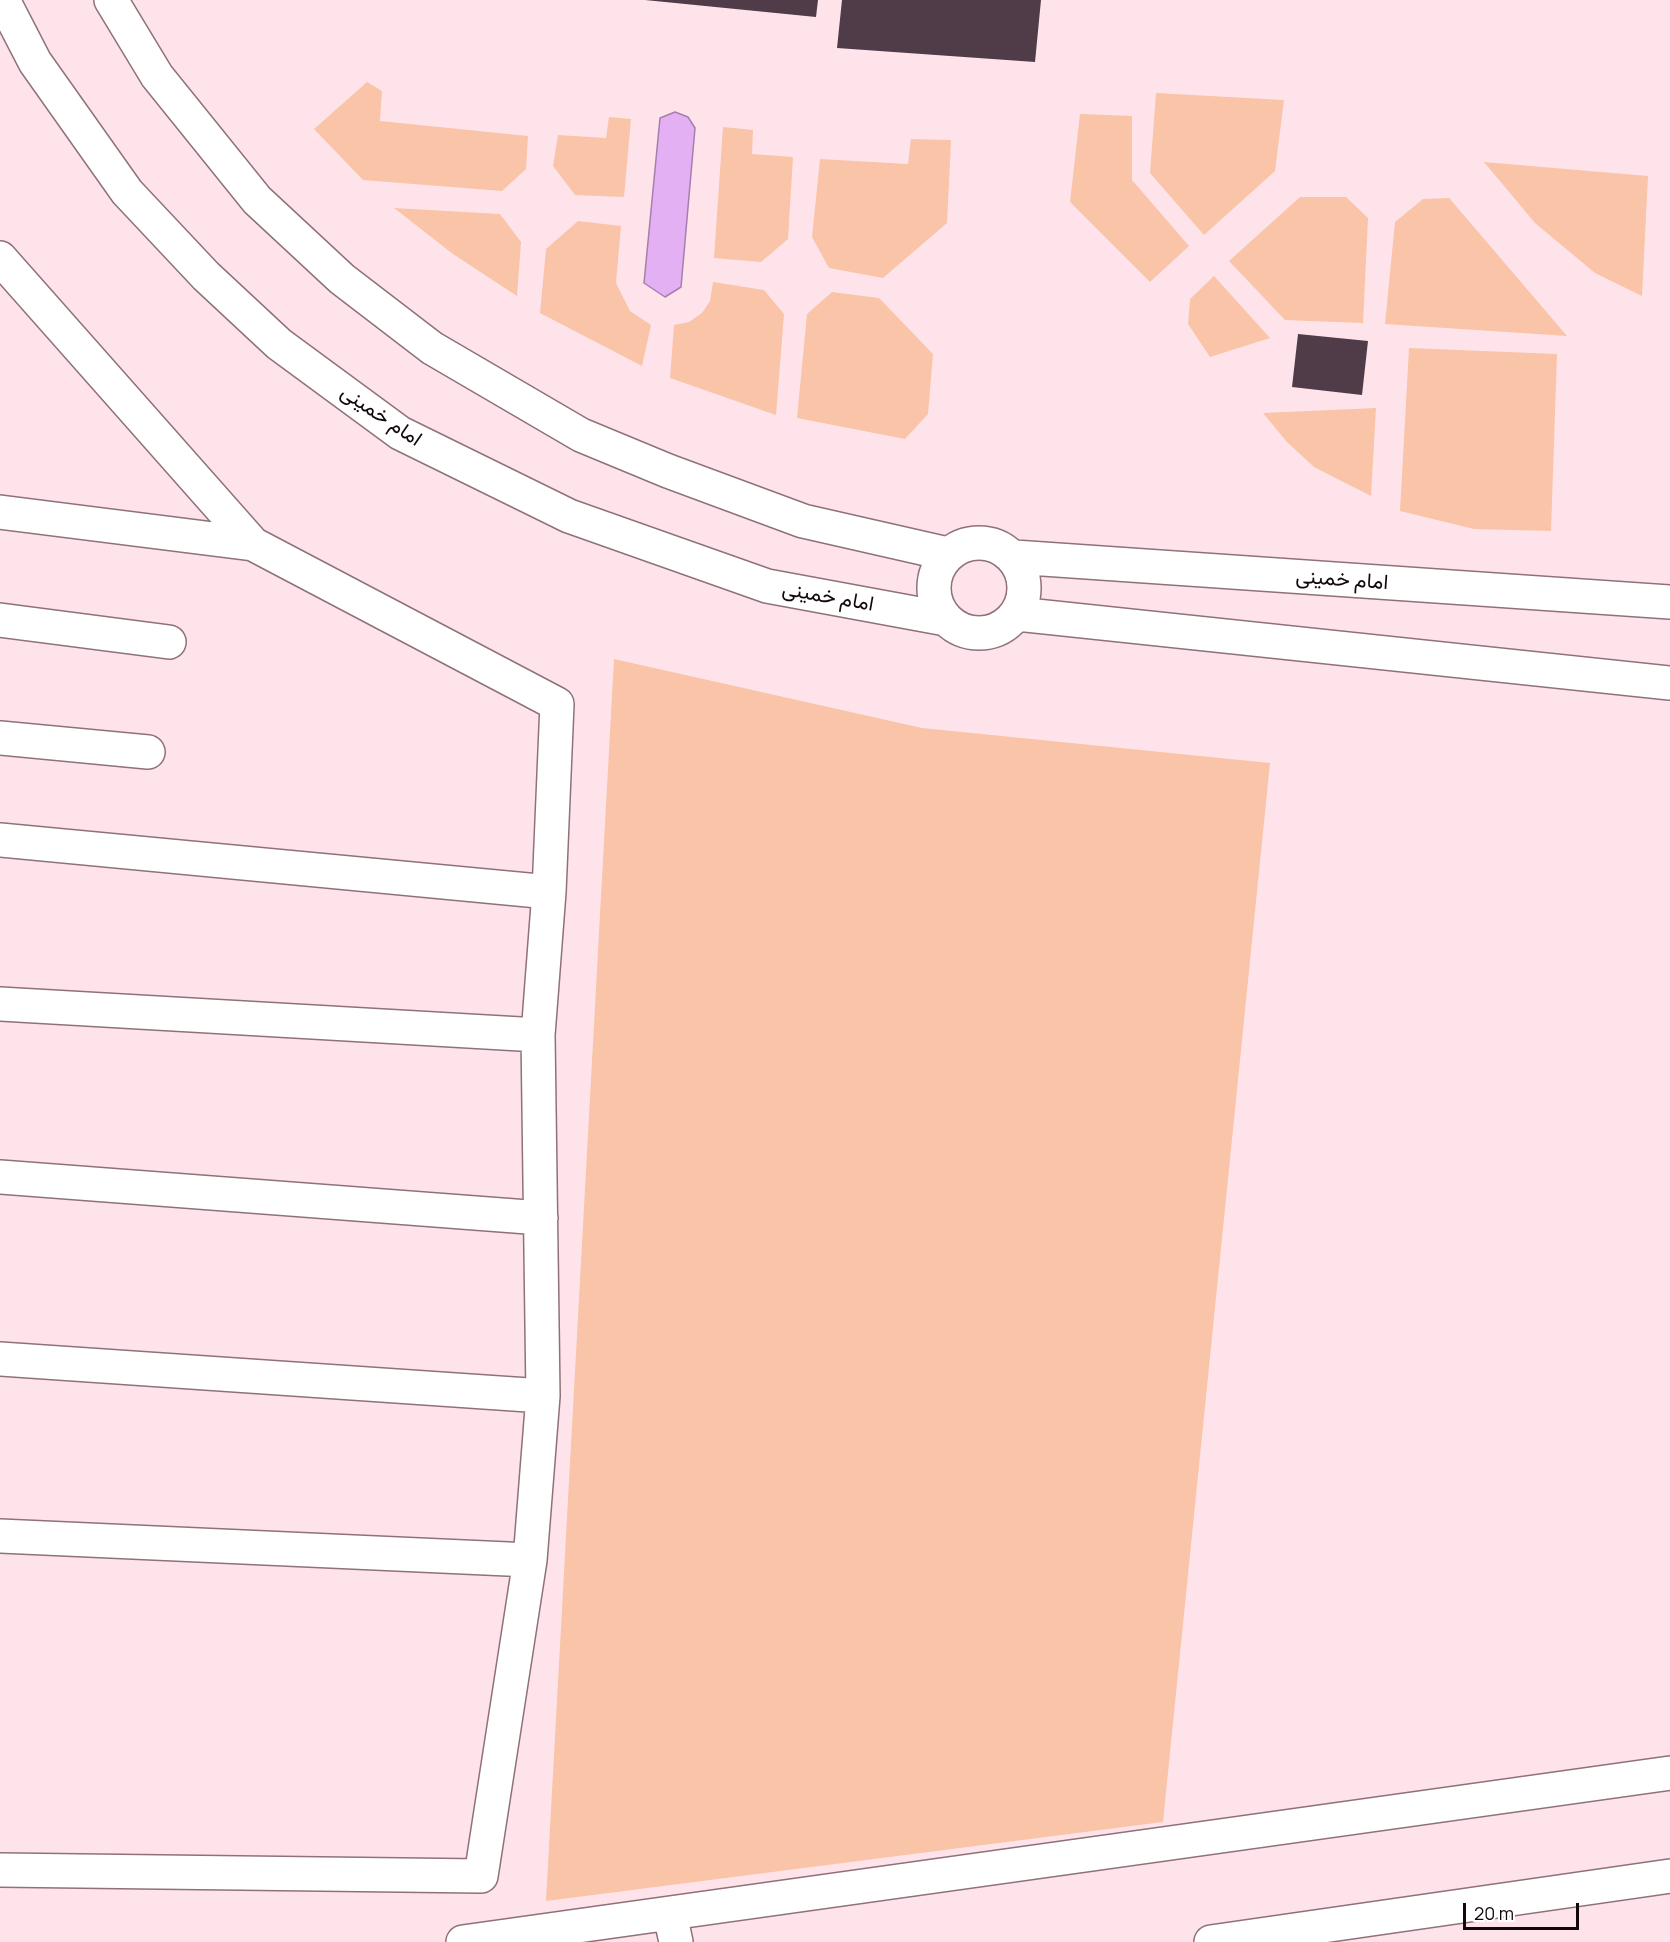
<!DOCTYPE html>
<html>
<head>
<meta charset="utf-8">
<style>
	body { margin:0 }
	#map { position:relative; width:1670px; height:1942px; overflow:hidden; background:#fee4ea; font-family:Manrope,sans-serif }
	canvas { display:block }
	.scale { position:absolute; left:1463px; top:1903px; width:116px; height:27px; box-sizing:border-box; border:3px solid #13090b; border-top:0; padding-left:8px; font-size:18px; line-height:21px; white-space:nowrap; color:#13090b; -webkit-text-stroke:4px #fff; paint-order:stroke }
</style>
</head>
<body>
<div id="map">
<canvas width="1670" height="1942"></canvas>
<div class="scale">20 m</div>
</div>
<script>
const g = document.querySelector('canvas').getContext('2d');
g.lineJoin = 'round';
function fill(path, color) { g.fillStyle = color; g.fill(path, 'evenodd'); }
const shape = rows => new Path2D(rows.map(r => 'M' + r).join(''));
function strokePath(path, color, width, dash) { g.strokeStyle = color; g.lineWidth = width; g.lineCap = dash ? 'butt' : 'round'; g.setLineDash(dash || []); g.stroke(path); }
function drawText(font, color, halo, rows, align = 'center') {
  g.font = font + ' Manrope,Vazirmatn,sans-serif'; g.lineWidth = 6; g.setLineDash([]); g.textBaseline = 'middle'; g.strokeStyle = halo; g.fillStyle = color; for (const [text, x, y, turn = 0] of rows) {
    g.save(); g.translate(x, y); g.rotate((+turn || 0) * Math.PI / 180); g.textAlign = isNaN(turn) ? turn : align; if (halo) g.strokeText(text, 0, 0); g.fillText(text, 0, 0); g.restore();
  }
}
fill(shape([
	[367,82,382,91,380,121,528,136,526,169,502,191,363,180,314,129],
	[1156,93,1284,100,1275,171,1204,235,1150,173],
	[1080,114,1132,116,1132,180,1189,246,1150,282,1070,202],
	[609,117,631,119,624,197,575,195,553,166,558,135,606,138],
	[723,127,753,130,752,154,793,157,788,239,761,262,714,258],
	[911,139,951,140,947,223,883,278,829,268,812,237,820,159,908,164],
	[1484,162,1648,176,1642,296,1595,273,1535,223],
	[1300,197,1346,197,1368,218,1363,323,1285,320,1229,261],
	[1450,198,1450,199,1567,336,1385,324,1395,222,1423,199],
	[394,208,500,214,521,242,517,296,453,254],
	[578,221,621,226,616,283,630,311,651,325,642,366,540,313,546,249],
	[1214,276,1270,338,1210,357,1188,324,1190,299],
	[713,282,764,290,784,314,776,415,670,378,674,325,689,322,702,313,710,301],
	[832,292,879,298,933,354,928,414,905,439,797,418,807,314],
	[1409,348,1557,354,1551,531,1474,529,1400,511],
	[1376,408,1371,496,1314,467,1287,442,1263,413],
	[614,659,922,728,1270,763,1163,1822,546,1901]
]), '#f9c4a8');
const water = shape([
	[675,112,688,117,695,128,681,287,665,297,644,283,660,118,675,112]
]);
fill(water, '#e3b0f4');
strokePath(water, '#a57eae', 1.5);
fill(shape([
	[645,0,818,0,816,17],
	[842,0,1041,0,1035,62,837,48],
	[1298,334,1368,341,1362,395,1292,387]
]), '#503b48');
const minor = shape([
	[3,0,35,62,127,192,206,276,279,344,400,433,569,516,767,586,946,619],
	[111,0,157,76,257,200,342,279,432,348,581,435,668,471,803,521,948,554],
	[0,258,253,544,557,704,549,892,538,1035,543,1396,530,1560,481,1876,0,1870],
	[0,512,253,544],
	'934 588a45 45 0 1 1 90 0a45 45 0 1 1-90 0Z',
	[1014,557,1670,602],
	[1017,614,1670,683],
	[0,620,169,642],
	[0,738,148,752],
	[0,840,549,892],
	[0,1004,538,1035],
	[0,1177,541,1218],
	[0,1359,543,1396],
	[0,1536,530,1560],
	[670,1914,676,1942],
	[463,1942,1670,1773],
	[1211,1942,1670,1876]
]);
strokePath(minor, '#8e7278', 36);
strokePath(minor, '#fff', 33);
drawText('21px', '#13090b', '#fff', [
	["امام خمینی",381,416,34],
	["امام خمینی",1342,580,4],
	["امام خمینی",828,597,10]
]);
</script>
</body>
</html>
